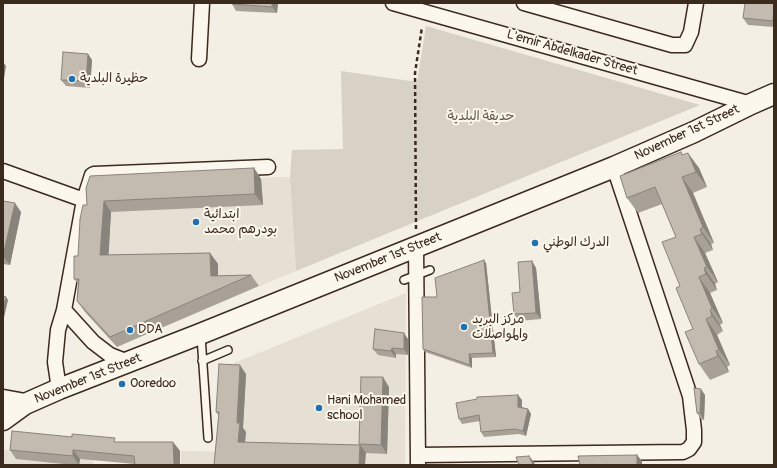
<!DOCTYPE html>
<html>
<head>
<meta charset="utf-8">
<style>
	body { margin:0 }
	#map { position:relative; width:777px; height:468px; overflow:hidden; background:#f3efe4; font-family:Pangolin,sans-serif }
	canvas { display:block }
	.frame { position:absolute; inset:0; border:4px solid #3b2a1e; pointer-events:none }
</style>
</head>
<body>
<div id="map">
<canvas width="777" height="468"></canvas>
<div class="frame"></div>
</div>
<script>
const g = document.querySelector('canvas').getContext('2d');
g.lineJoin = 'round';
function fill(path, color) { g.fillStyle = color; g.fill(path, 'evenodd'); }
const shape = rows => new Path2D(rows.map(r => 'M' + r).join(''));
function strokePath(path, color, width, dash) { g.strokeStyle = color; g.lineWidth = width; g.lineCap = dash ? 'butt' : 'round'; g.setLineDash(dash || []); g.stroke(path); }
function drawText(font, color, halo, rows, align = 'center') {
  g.font = font + ' Pangolin,"Playpen Sans Arabic",sans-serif'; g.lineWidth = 4; g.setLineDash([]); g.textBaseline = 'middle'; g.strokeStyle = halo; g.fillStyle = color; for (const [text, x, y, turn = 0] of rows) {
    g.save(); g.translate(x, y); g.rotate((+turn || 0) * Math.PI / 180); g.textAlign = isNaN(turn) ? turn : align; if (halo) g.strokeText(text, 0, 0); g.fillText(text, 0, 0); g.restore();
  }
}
fill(shape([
	[290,177,296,271,260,286,86,290,106,182],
	[406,293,405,465,181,465,181,451,234,452,234,363],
	[93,448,93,465,3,465,3,450]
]), '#e5dfd4');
fill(shape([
	[426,26,700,105,296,271,290,177,292,150,343,149,341,71,417,82]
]), '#d8d1c6');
const lane = shape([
	[404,280,430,270],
	[201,336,208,438],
	[202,361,228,350]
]);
const street = shape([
	[393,3,751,104],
	[524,3,672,45,685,45,691,32,696,3],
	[199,59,202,3],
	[3,171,84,200],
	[416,247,418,464],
	[64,310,93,342,110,355,128,362],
	[59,389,55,362,58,330,64,310,84,200,92,175,94,174,268,167],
	[418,455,683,452,689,449,694,442,694,430,690,396,614,167]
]);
const secondary = shape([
	[3,400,25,404],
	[3,420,25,404,59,389,200,334,614,167,694,132,751,104,774,94]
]);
strokePath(lane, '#3b2a1e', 10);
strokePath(street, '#3b2a1e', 17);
strokePath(secondary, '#3b2a1e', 23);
strokePath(shape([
	[416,229,415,73,422,27]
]), '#3b2a1e', 2.5, [4, 3]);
strokePath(lane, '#fbf7ec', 7);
strokePath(street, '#fbf7ec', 14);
strokePath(secondary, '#fbf7ec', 20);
fill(shape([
	[278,3,277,13,236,11,232,4],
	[774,3,774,27,748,25,743,18],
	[88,54,92,60,90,88,66,86,61,80],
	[681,152,683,155,699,168,707,187,693,193,714,243,711,244,713,250,705,253,718,282,715,284,717,290,710,293,723,323,720,325,723,331,717,335,730,365,727,367,729,372,710,380,699,364,693,329,680,286,676,237,662,204,638,213,627,198],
	[254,168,261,179,263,205,111,212,108,255,210,253,218,264,218,276,251,275,259,286,117,347,85,312,77,301,78,284,74,279,78,256,87,205],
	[3,201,21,212,10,265,3,264],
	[532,261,536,268,541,319,519,321,514,314,520,292],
	[486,263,496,357,472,358,472,368,425,352,423,349,437,297],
	[408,339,408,355,396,354,396,358,378,355,373,349],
	[246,374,243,428,246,432,245,442,360,445,359,444,389,387,387,454,366,453,214,465,219,416,216,412],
	[705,395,704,420,701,419,697,413],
	[522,400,522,407,528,409,531,414,526,436,519,434,484,437,481,432,480,421,462,424,459,419],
	[117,442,173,442,180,451,135,464,80,459,79,465,73,465,16,459,10,450]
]), '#a8a197');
fill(shape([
	[272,3,278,3,277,13,272,7],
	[88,54,92,60,90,88,86,81],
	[3,62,6,66,3,85],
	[688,153,699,168,707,187,696,172],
	[254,168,261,179,263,205,255,194],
	[682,177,693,193,714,243,703,227],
	[104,201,111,212,108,266,100,255],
	[15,203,21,212,10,265,3,256],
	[700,229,711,244,713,250,702,234],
	[694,237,705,253,718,282,707,267],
	[210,253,218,264,218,286,211,276],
	[484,260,486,263,496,357,493,353],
	[532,261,536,268,541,319,536,313],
	[704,268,715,284,717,290,706,274],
	[699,277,710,293,723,323,712,308],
	[6,297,8,300,3,322,3,308],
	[710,310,720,325,723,331,712,316],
	[706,319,717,335,730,365,719,350],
	[404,333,408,339,408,355,404,349],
	[392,348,396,354,396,358,391,351],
	[716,351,727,367,729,372,718,356],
	[469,354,472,358,472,368,470,365],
	[240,365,246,374,243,428,246,432,244,451,238,442,237,423],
	[383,377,389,387,387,454,381,445],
	[701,389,705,395,704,420,700,413],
	[518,395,522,400,521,412,518,407],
	[528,409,531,414,526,436,523,431],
	[173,442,180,451,180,465,174,465],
	[360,445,366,453,365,465,359,465],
	[73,450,80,459,79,465,73,456],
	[637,455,642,461,642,465,637,465],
	[529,456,534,462,535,465,533,465]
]), '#88837b');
const building = shape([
	[232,3,272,3,272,7,232,4,232,3],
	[745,3,774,3,773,21,743,18,745,3],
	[63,52,88,54,86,81,61,80,63,52],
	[681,152,682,155,688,153,696,172,682,177,703,227,700,229,702,234,694,237,707,267,704,268,706,274,699,277,712,308,710,310,712,316,706,319,719,350,716,351,718,356,699,364,685,332,693,329,676,288,680,286,662,242,676,237,655,187,627,198,620,176,681,152],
	[254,168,255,194,104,201,100,255,210,253,211,276,251,275,110,337,77,301,79,279,74,279,74,256,78,256,80,219,83,205,87,205,86,188,90,176,254,168],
	[3,201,15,203,3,256,3,201],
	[484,260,493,353,469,354,470,365,423,349,422,297,437,297,435,278,484,260],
	[532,261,536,313,514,314,512,293,520,292,518,262,532,261],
	[3,296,6,297,3,308,3,296],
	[375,329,404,333,404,349,392,348,391,351,373,349,375,329],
	[219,364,240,365,237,423,240,423,238,442,360,445,359,465,214,465,219,412,216,412,219,364],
	[361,377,383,377,381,445,359,444,361,377],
	[694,388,701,389,700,413,697,413,694,388],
	[518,395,518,407,528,409,523,431,515,429,481,432,479,415,459,419,456,403,477,399,477,397,518,395],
	[12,431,72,437,72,434,115,438,114,442,173,442,174,465,135,465,134,456,73,450,73,456,10,450,12,431],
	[637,455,637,465,580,465,578,456,637,455],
	[529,456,533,465,519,465,516,457,529,456]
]);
fill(building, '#c3bbb0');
strokePath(building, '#88837b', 1);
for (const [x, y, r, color] of [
	[72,79,4,"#1f6fb2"],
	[196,222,4,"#1f6fb2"],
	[535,243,4,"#1f6fb2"],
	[464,327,4,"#1f6fb2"],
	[130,330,4,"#1f6fb2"],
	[122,384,4,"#1f6fb2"],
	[319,408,4,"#1f6fb2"]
]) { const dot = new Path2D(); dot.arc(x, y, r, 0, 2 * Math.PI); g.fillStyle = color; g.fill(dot); strokePath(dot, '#fbf7ec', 1.5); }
drawText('13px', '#3b2a1e', '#fbf7ec', [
	["L'emir Abdelkader Street",572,53,16],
	["November 1st Street",687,133,-25],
	["November 1st Street",388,258,-22],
	["November 1st Street",88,379,-22]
]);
drawText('13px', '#3b2a1e', '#fbf7ec', [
	["حظيرة البلدية",80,79],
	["ابتدائية",204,215],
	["بودرهم محمد",204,230],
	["الدرك الوطني",543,243],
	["مركز البريد",472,320],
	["والمواصلات",472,335],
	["DDA",138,330],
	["Ooredoo",130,384],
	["Hani Mohamed",327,401],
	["school",327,416]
], 'left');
drawText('13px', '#625448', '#fbf7ec', [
	["حديقة البلدية",481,117]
]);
</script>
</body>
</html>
